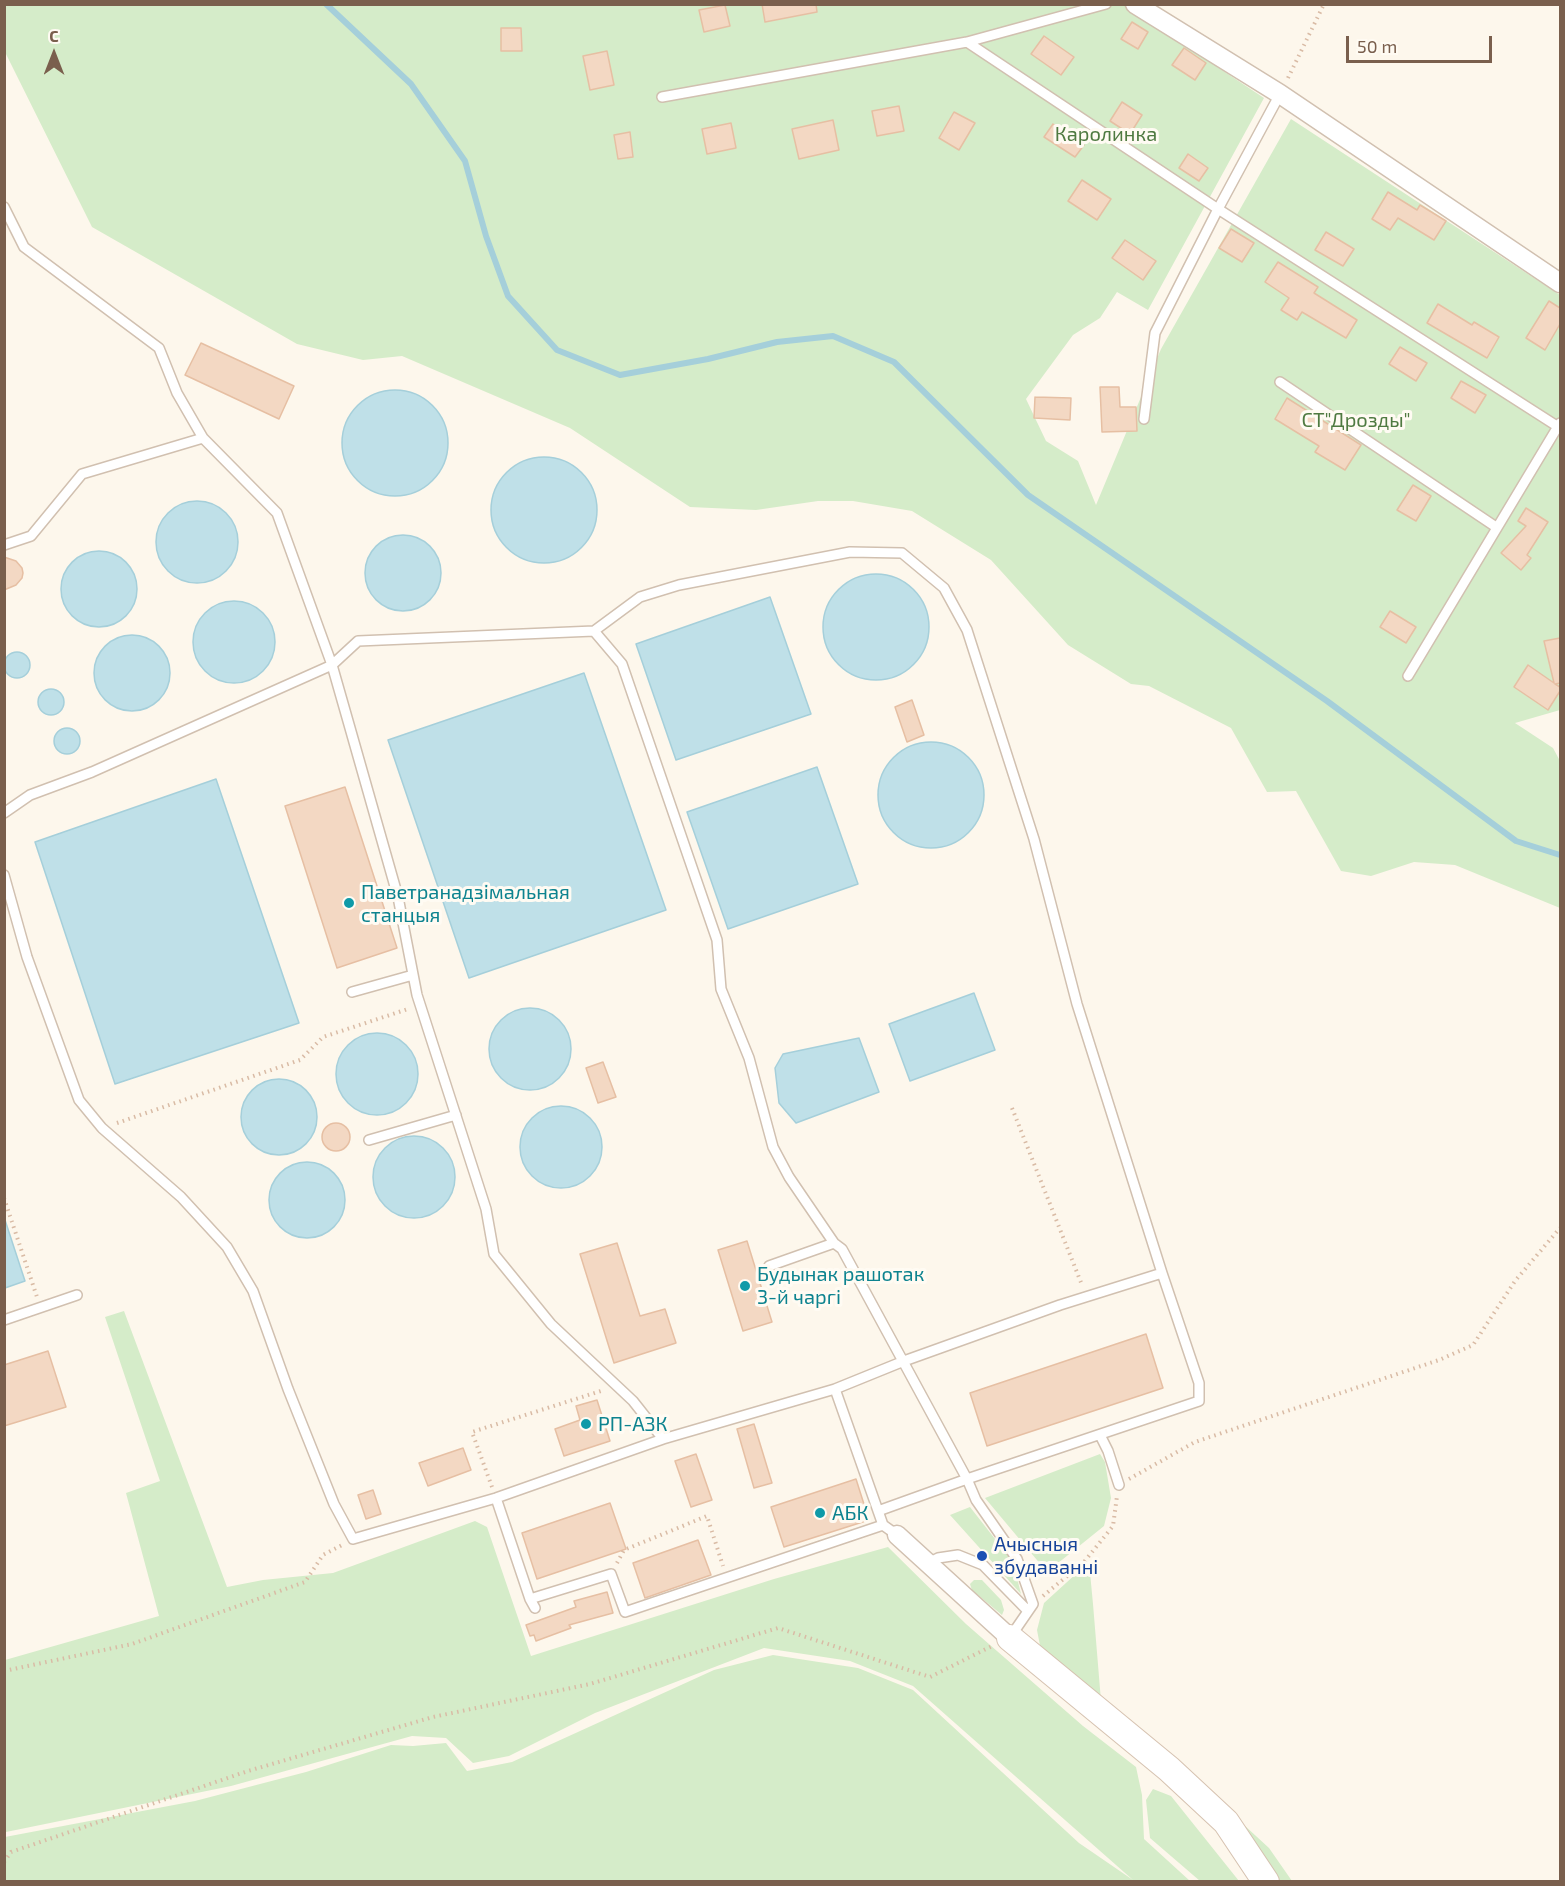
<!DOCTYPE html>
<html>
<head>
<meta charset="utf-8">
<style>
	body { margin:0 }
	#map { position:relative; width:1565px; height:1886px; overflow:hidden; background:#fdf7ec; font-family:"Exo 2",sans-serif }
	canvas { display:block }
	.frame { position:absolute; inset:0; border:6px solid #7a5f4d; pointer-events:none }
	.north { position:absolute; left:24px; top:24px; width:60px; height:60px; -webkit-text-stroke:4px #fffbf3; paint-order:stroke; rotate:0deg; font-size:16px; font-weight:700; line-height:24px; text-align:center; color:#7a5f4d }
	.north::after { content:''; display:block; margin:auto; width:21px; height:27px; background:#7a5f4d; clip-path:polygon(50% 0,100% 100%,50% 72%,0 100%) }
	.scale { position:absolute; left:1346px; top:36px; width:146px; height:27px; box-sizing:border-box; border:3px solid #7a5f4d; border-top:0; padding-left:8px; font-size:18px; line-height:21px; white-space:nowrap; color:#7a5f4d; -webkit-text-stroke:4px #fffbf3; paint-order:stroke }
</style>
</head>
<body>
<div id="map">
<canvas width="1565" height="1886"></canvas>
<div class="frame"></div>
<div class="north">С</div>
<div class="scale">50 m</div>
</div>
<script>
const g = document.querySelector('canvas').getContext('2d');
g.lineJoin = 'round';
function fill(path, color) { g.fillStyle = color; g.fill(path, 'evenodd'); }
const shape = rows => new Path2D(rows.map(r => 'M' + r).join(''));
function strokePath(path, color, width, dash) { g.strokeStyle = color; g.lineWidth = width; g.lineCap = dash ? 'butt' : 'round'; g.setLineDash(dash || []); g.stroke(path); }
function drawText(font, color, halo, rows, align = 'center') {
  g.font = font + ' "Exo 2",sans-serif'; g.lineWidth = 6; g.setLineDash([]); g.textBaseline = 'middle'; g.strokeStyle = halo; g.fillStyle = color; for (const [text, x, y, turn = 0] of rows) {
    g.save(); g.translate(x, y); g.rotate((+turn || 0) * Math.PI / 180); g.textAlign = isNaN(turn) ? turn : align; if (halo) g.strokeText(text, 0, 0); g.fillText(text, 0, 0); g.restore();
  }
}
fill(shape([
	[5,4,1122,4,1130,9,1264,98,1148,310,1117,292,1100,318,1073,335,1026,399,1046,441,1078,461,1096,505,1161,349,1291,119,1560,295,1560,710,1515,723,1553,748,1560,761,1560,908,1455,865,1414,862,1371,876,1341,871,1296,791,1267,792,1231,728,1149,686,1131,684,1068,645,991,560,912,511,853,501,818,501,756,510,690,507,570,428,402,356,363,360,297,344,92,227,5,52],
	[124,1311,227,1587,263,1580,333,1573,475,1521,487,1527,531,1656,774,1579,888,1547,966,1624,1083,1726,1136,1767,1142,1795,1144,1839,1190,1881,5,1881,5,1837,195,1801,306,1772,391,1745,413,1746,446,1743,467,1771,512,1762,714,1670,773,1655,858,1668,913,1690,1079,1843,1133,1880,913,1686,850,1661,764,1648,595,1713,509,1756,473,1763,446,1738,412,1736,231,1786,6,1832,4,1827,5,1660,159,1616,126,1493,160,1481,105,1317],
	[1100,1454,1105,1462,1111,1498,1104,1526,1047,1572,985,1498],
	[970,1507,1013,1562,1021,1594,950,1515],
	[1089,1562,1093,1604,1101,1701,1041,1651,1037,1630,1044,1603],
	[974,1580,982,1580,1001,1600,1004,1610,1002,1615,972,1590,970,1584],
	[1153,1789,1171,1796,1239,1881,1200,1881,1150,1838,1146,1800],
	[1205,1789,1269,1848,1292,1881,1277,1881]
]), '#d5ecc9');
const water = shape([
	'342 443a53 53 0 1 1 106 0a53 53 0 1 1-106 0Z',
	'491 510a53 53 0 1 1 106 0a53 53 0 1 1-106 0Z',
	'156 542a41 41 0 1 1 82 0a41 41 0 1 1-82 0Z',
	'365 573a38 38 0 1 1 76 0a38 38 0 1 1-76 0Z',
	'61 589a38 38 0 1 1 76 0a38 38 0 1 1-76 0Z',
	'823 627a53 53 0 1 1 106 0a53 53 0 1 1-106 0Z',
	[770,597,811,714,676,760,636,644,770,597],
	'193 642a41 41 0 1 1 82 0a41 41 0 1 1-82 0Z',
	'94 673a38 38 0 1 1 76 0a38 38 0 1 1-76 0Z',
	'4 665a13 13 0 1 1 26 0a13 13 0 1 1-26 0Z',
	[584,673,666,910,469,978,388,740,584,673],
	'38 702a13 13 0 1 1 26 0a13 13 0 1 1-26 0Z',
	'54 741a13 13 0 1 1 26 0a13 13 0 1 1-26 0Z',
	'878 795a53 53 0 1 1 106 0a53 53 0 1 1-106 0Z',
	[817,767,858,884,728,929,687,812,817,767],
	[216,779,299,1023,115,1084,35,842,216,779],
	[974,993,995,1050,910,1081,889,1024,974,993],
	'489 1049a41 41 0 1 1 82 0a41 41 0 1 1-82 0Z',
	'336 1074a41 41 0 1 1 82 0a41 41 0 1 1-82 0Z',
	[859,1038,879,1092,796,1123,779,1103,775,1068,783,1054,859,1038],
	'241 1117a38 38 0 1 1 76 0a38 38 0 1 1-76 0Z',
	'520 1147a41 41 0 1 1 82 0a41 41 0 1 1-82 0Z',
	'373 1177a41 41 0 1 1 82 0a41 41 0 1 1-82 0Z',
	'269 1200a38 38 0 1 1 76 0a38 38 0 1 1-76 0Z',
	[5,1220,25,1281,5,1288,4,1288,5,1220]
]);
fill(water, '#bfe0e8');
strokePath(water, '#a5cfda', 1.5);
strokePath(shape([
	[326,4,411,84,465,161,486,236,508,296,557,350,620,375,708,359,777,342,833,336,894,362,1028,495,1327,701,1516,841,1560,855]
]), '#a5cfda', 6);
const building = shape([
	[762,4,816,4,817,12,765,22,762,4],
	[725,5,730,26,704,32,699,10,725,5],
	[1132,22,1148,32,1138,49,1121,39,1132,22],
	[501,28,521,28,522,51,501,51,501,28],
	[1044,36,1074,57,1061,75,1031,54,1044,36],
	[1184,48,1206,63,1195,80,1172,65,1184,48],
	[607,51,614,85,590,90,583,56,607,51],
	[1122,102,1142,115,1130,134,1110,121,1122,102],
	[899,106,904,131,877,136,872,111,899,106],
	[954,112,975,123,959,150,939,138,954,112],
	[833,120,839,150,799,159,792,129,833,120],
	[731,123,736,148,707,154,702,129,731,123],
	[1053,124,1084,145,1075,157,1044,137,1053,124],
	[630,132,633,157,618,159,614,135,630,132],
	[1188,154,1208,168,1199,181,1179,168,1188,154],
	[1082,180,1111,199,1097,220,1068,201,1082,180],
	[1388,192,1417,210,1420,205,1446,221,1434,240,1398,218,1390,230,1372,219,1388,192],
	[1231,229,1254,243,1242,262,1219,248,1231,229],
	[1326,232,1354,249,1343,266,1315,250,1326,232],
	[1125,240,1156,261,1143,280,1112,258,1125,240],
	[1278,262,1318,287,1314,293,1357,320,1346,338,1302,312,1297,320,1281,310,1289,298,1265,282,1278,262],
	[1549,301,1560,308,1560,324,1545,350,1526,338,1549,301],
	[1438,304,1472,325,1474,322,1499,337,1487,358,1427,323,1438,304],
	[201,343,294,386,279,419,185,375,201,343],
	[1400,347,1427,363,1416,381,1389,364,1400,347],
	[1461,381,1486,395,1475,413,1451,398,1461,381],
	[1100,387,1119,387,1120,407,1136,407,1137,431,1102,432,1100,387],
	[1035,397,1071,398,1070,420,1034,418,1035,397],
	[1287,398,1361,445,1345,470,1315,452,1319,446,1275,419,1287,398],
	[1413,485,1431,496,1416,521,1397,510,1413,485],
	[1526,508,1548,522,1527,555,1531,558,1521,570,1501,553,1526,526,1518,521,1526,508],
	[4,557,16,561,22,568,23,573,22,578,16,585,4,590,4,557],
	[1390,611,1416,627,1406,643,1380,627,1390,611],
	[1560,638,1560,683,1555,684,1560,687,1560,691,1548,710,1514,687,1528,665,1554,683,1544,641,1560,638],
	[912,700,924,735,907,742,895,707,912,700],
	[345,787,397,948,337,968,285,806,345,787],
	[603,1062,616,1097,598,1103,586,1068,603,1062],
	'322 1137a14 14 0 1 1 28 0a14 14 0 1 1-28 0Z',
	[747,1241,772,1322,743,1331,718,1250,747,1241],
	[617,1243,640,1316,665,1309,676,1343,614,1363,580,1254,617,1243],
	[1146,1334,1163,1388,987,1446,970,1393,1146,1334],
	[48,1351,66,1407,4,1426,4,1365,48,1351],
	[597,1400,610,1441,564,1456,555,1429,580,1420,576,1406,597,1400],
	[754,1424,772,1483,754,1488,737,1429,754,1424],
	[463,1448,471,1470,428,1486,419,1463,463,1448],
	[696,1454,712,1500,691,1507,675,1461,696,1454],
	[856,1479,869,1520,784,1547,771,1507,856,1479],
	[373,1490,381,1514,366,1519,358,1495,373,1490],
	[610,1503,626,1549,537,1579,522,1533,610,1503],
	[698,1540,711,1575,645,1598,633,1563,698,1540],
	[607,1592,613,1613,569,1625,571,1628,536,1641,534,1635,530,1636,526,1625,576,1607,574,1601,607,1592]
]);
fill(building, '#f3d8c3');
strokePath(building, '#e6bfa3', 1.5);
const lane = shape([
	[967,42,1218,209,1560,428],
	[662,97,967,42,1106,4],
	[4,207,24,247,159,348,177,393,203,438,277,513,332,665,350,728,398,897,417,995,486,1209,494,1254,551,1324,633,1401,663,1439],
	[1280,382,1496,527],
	[1144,419,1155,333,1218,209,1280,94],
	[4,545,31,536,82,474,203,438],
	[594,631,622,664,717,940,721,989,749,1058,773,1147,789,1177,834,1243],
	[1408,676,1560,423],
	[4,813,30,795,92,772,332,665,358,641,594,631,640,597,679,585,850,552,902,553,944,588,967,630,1034,839,1077,1004,1162,1273,1199,1383,1199,1401,967,1479,878,1511],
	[4,875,27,957,79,1100,102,1128,181,1197,227,1247,253,1291,288,1389,334,1504,353,1539,496,1498,663,1439,835,1389,904,1361,1060,1305,1162,1273],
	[352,992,413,975],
	[369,1140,456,1115],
	[769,1266,834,1243,842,1249,967,1479,976,1500,1017,1559,1033,1604,1011,1636],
	[4,1320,77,1295],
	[835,1389,883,1525,897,1535],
	[1100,1435,1108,1451,1119,1485],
	[496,1498,530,1599,535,1608],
	[928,1563,938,1558,958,1555,983,1565,1028,1611],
	[530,1599,611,1574,625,1612,883,1525]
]);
const street = shape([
	[1135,4,1280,94,1560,283],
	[897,1535,1010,1638]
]);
const secondary = shape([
	[1010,1638,1169,1769,1226,1822,1266,1882]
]);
strokePath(lane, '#d1c0b0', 12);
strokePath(street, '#d1c0b0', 21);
strokePath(secondary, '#d6c2b0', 28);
strokePath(shape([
	[1288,78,1324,4],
	[1012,1108,1082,1285],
	[117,1123,300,1060,323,1037,408,1009],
	[4,1198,37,1297],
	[1129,1479,1195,1442,1439,1360,1473,1345,1515,1281,1560,1228],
	[492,1487,472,1432,604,1390],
	[617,1563,624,1550,707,1516,723,1566],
	[1043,1596,1084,1562,1113,1526,1117,1496],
	[4,1671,132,1644,305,1582,323,1555,342,1545],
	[4,1862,11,1852,248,1771,433,1717,590,1684,778,1628,930,1677,992,1646]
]), '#d9bba5', 4, [1.5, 4.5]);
strokePath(lane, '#fff', 9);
strokePath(street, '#fff', 18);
strokePath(secondary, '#fff', 26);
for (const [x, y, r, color] of [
	[349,903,6,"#0f9aa8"],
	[745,1286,6,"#0f9aa8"],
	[586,1424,6,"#0f9aa8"],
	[820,1513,6,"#0f9aa8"],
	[982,1556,6,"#1a4fb4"]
]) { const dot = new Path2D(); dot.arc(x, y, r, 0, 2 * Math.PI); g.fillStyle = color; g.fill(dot); strokePath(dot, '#fffbf3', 2); }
drawText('20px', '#4f7a41', '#fffbf3', [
	["Каролинка",1106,134],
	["СТ\"Дрозды\"",1356,420]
]);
drawText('20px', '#0d838f', '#fffbf3', [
	["Паветранадзімальная",361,892],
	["станцыя",361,915],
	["Будынак рашотак",757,1274],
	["3-й чаргі",757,1297],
	["РП-АЗК",598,1424],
	["АБК",832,1513]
], 'left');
drawText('20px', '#164399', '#fffbf3', [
	["Ачысныя",994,1544],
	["збудаванні",994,1567]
], 'left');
</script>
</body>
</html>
